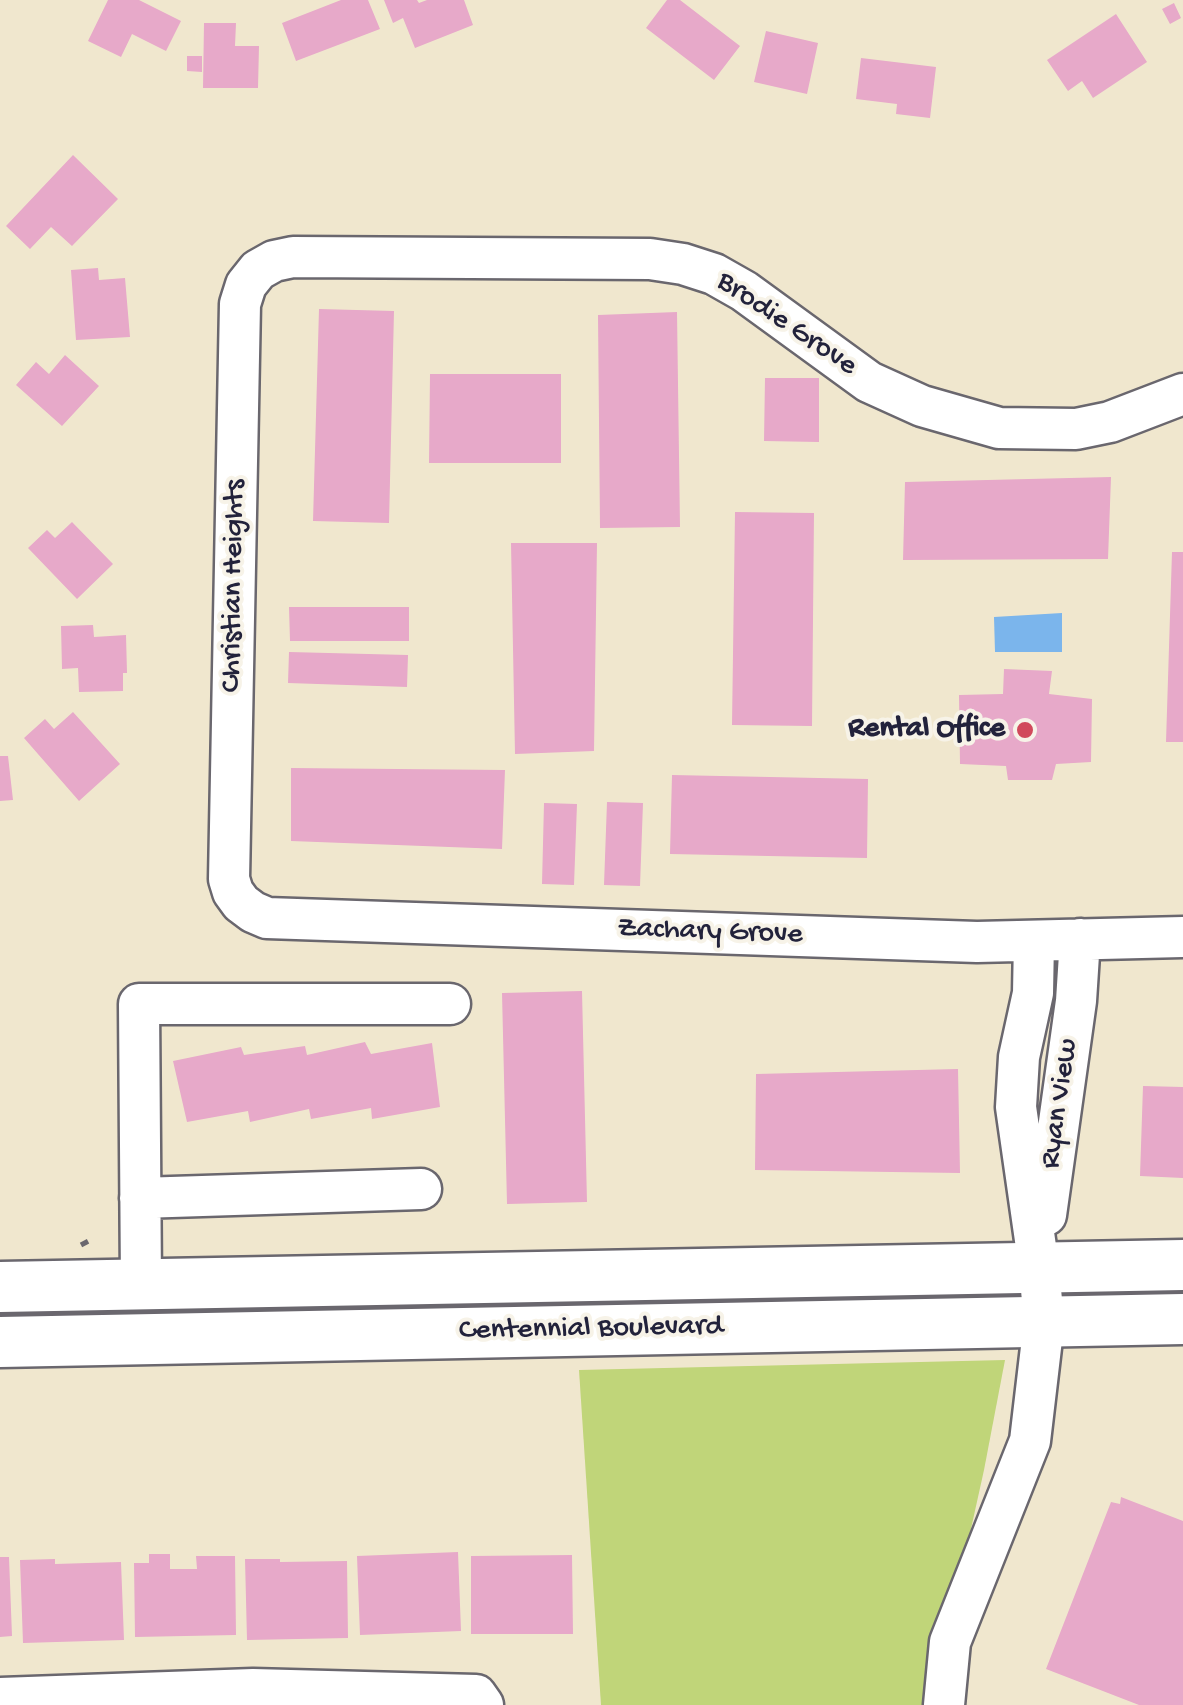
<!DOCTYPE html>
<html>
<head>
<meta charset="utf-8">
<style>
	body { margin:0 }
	canvas { display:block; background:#f0e7ce }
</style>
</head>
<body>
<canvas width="1183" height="1705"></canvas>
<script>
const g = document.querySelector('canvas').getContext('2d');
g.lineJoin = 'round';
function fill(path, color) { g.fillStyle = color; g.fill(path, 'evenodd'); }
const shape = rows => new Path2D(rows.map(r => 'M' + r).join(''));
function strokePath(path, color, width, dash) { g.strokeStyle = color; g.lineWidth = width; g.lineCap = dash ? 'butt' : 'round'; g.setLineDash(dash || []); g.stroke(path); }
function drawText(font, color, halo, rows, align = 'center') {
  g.font = font + ' "Gochi Hand",sans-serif'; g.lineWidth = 8; g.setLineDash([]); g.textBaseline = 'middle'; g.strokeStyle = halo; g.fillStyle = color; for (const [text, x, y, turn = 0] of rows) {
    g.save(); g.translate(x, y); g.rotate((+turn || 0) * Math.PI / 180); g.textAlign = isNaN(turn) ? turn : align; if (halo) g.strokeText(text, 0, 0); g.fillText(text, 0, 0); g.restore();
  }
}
fill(shape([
	[1005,1360,984,1470,932,1705,601,1705,579,1370]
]), '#c0d579');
fill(shape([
	[1062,613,1062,652,995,652,994,617]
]), '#7bb5ec');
fill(shape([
	[108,0,139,0,181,21,166,51,132,34,121,57,88,41],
	[341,0,368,0,380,29,296,61,282,23],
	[384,0,417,0,419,3,427,0,464,0,473,25,415,48,403,18,393,23],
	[667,0,680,0,740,46,714,80,646,28],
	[1174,3,1181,18,1170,24,1162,9],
	[1116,14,1147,62,1093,98,1082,81,1068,91,1047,60],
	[204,23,236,23,235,46,259,46,258,88,203,88],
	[766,31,818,43,807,94,754,82],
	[187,56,202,56,202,72,187,71],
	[861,58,936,67,930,118,896,114,897,104,856,99],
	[73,155,118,199,72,246,51,227,30,249,6,226],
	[98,268,99,280,125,278,130,337,76,340,71,270],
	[319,309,394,311,389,523,313,521],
	[677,312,680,527,600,528,598,315],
	[65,355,99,386,62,426,16,385,36,362,49,374],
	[430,374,561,374,561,463,429,463],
	[765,378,819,378,819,442,764,441],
	[1111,477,1108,559,903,560,905,482],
	[735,512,814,513,812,726,732,725],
	[72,522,113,564,77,599,28,548,47,530,55,538],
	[511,543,597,543,594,751,515,754],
	[1172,552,1183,552,1183,742,1166,742],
	[289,607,409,607,409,641,290,641],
	[93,625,94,637,126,635,127,673,123,673,123,691,79,692,78,668,62,669,61,626],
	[289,652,408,655,407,687,288,683],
	[1004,669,1052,671,1049,694,1092,699,1091,762,1056,764,1052,780,1008,780,1006,766,960,764,959,695,1003,694],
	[73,712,120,764,79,801,24,738,45,719,54,729],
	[0,756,8,756,13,800,0,801],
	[291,768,505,770,502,849,291,841],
	[672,775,868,779,867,858,670,854],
	[607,802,643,803,640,886,604,885],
	[544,803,577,804,574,885,542,884],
	[582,991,587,1202,507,1204,502,993],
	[365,1042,371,1054,432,1043,440,1107,372,1119,371,1108,311,1119,309,1109,250,1122,248,1111,187,1122,173,1061,241,1047,244,1055,305,1046,307,1055],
	[958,1069,960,1173,755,1170,756,1074],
	[1143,1086,1183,1087,1183,1178,1140,1176],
	[1121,1497,1183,1521,1183,1705,1139,1705,1046,1669,1111,1502,1120,1504],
	[458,1552,461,1631,360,1635,357,1556],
	[149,1554,170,1554,170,1569,197,1569,196,1556,235,1556,236,1635,135,1637,134,1563,149,1563],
	[572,1555,573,1634,471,1634,471,1556],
	[0,1557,9,1557,12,1636,0,1637],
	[55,1559,55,1564,121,1562,124,1640,23,1643,20,1560],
	[245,1559,280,1559,280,1562,347,1561,348,1638,247,1640]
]), '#e7a9c9');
const minor = shape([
	[1183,394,1110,422,1076,429,999,428,922,406,869,382,744,291,714,274,683,264,650,259,293,257,274,261,258,270,246,285,240,304,229,879,233,892,241,903,253,912,267,918,977,942,1183,937],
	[140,1198,421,1189],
	[1046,1215,1076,1001,1080,939],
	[141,1285,139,1004,450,1004],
	[0,1698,253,1689,476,1695,483,1705],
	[944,1705,950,1642,1030,1441,1044,1322,1039,1268,1016,1107,1019,1057,1033,993,1034,941]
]);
const major = shape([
	[0,1287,1183,1265],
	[0,1342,1183,1319]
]);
strokePath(minor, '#6a676e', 45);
strokePath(major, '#6a676e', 55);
strokePath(shape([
	[81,1245,94,1238]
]), '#6a676e', 5, [8, 8]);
strokePath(minor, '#fff', 40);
strokePath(major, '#fff', 50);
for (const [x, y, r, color] of [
	[1025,730,10,"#d1495b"]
]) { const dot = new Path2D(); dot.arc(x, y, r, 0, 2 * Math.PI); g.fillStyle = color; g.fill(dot); strokePath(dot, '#f7f3e8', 4); }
drawText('30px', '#22223b', '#f7f3e8', [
	["Brodie Grove",786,325,34],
	["Christian Heights",235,586,-89],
	["Zachary Grove",710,933,2],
	["Ryan View",1061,1104,-82],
	["Centennial Boulevard",591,1330,-1]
]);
drawText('bold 30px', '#22223b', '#f7f3e8', [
	["Rental Office",1005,730]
], 'right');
</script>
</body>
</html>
